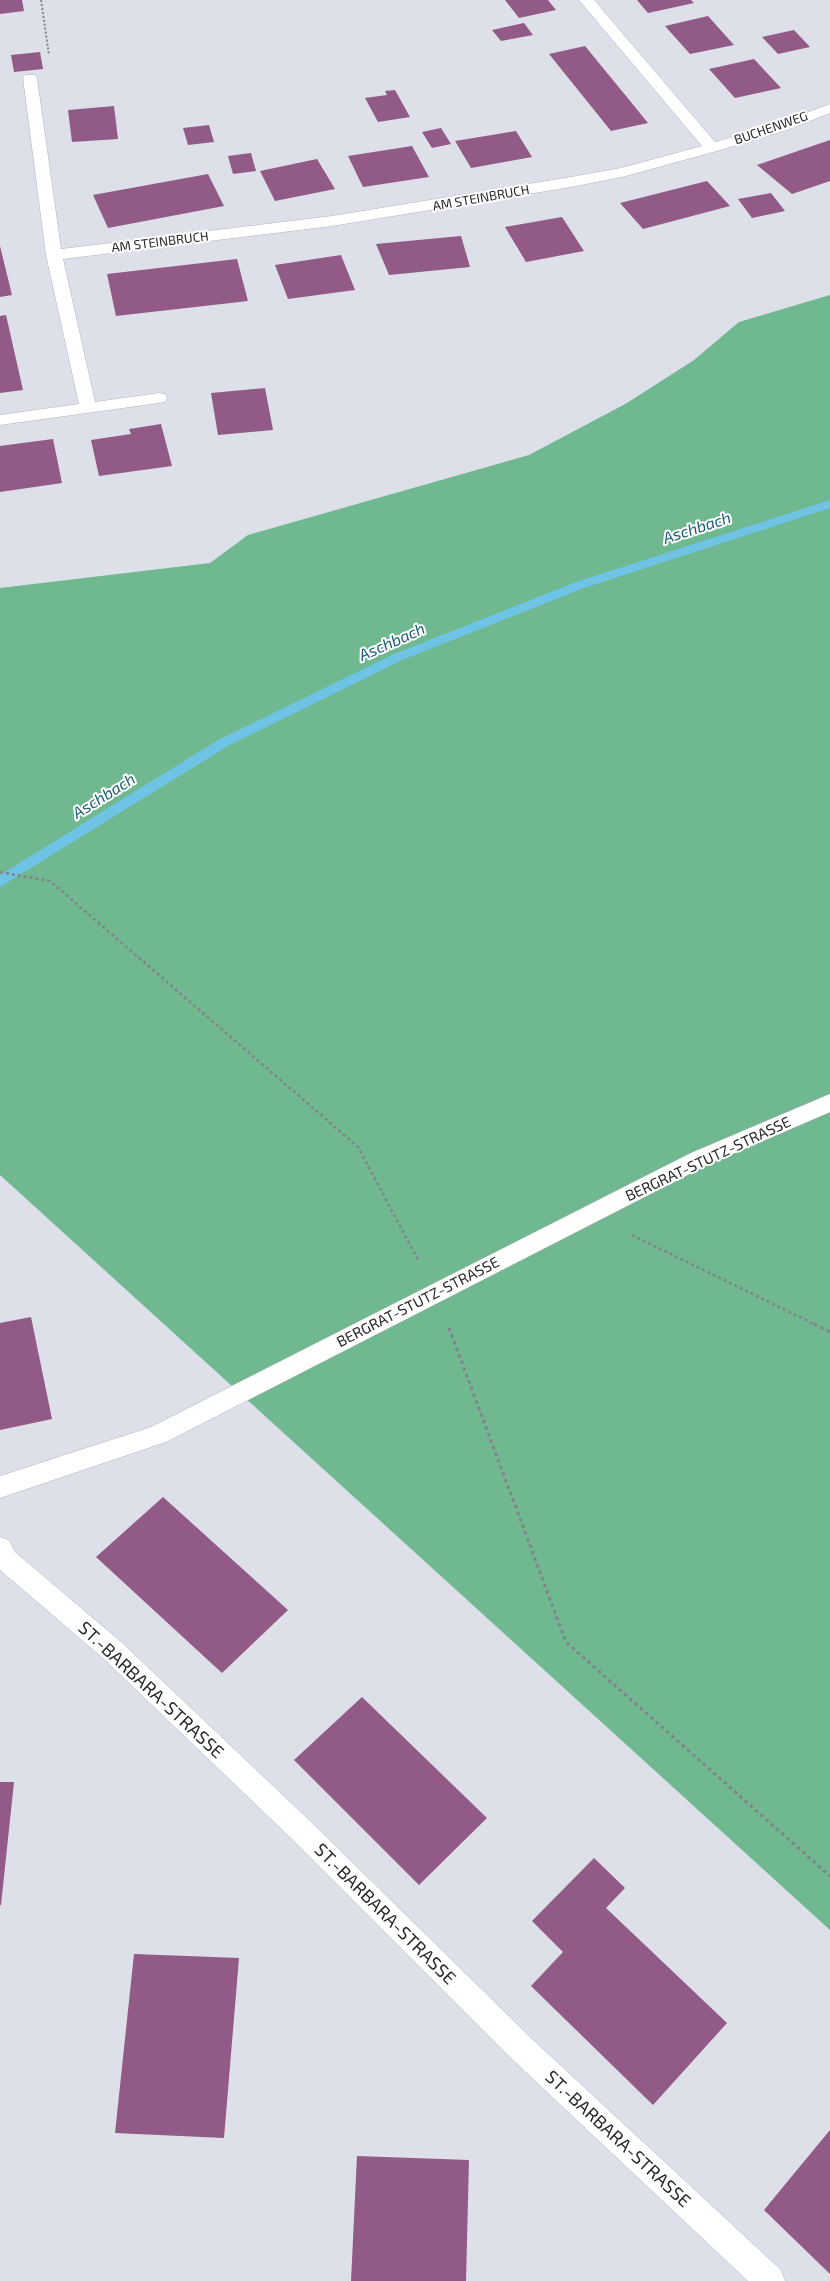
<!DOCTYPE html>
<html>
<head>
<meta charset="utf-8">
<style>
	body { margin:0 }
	canvas { display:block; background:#dddfe9 }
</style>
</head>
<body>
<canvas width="830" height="2281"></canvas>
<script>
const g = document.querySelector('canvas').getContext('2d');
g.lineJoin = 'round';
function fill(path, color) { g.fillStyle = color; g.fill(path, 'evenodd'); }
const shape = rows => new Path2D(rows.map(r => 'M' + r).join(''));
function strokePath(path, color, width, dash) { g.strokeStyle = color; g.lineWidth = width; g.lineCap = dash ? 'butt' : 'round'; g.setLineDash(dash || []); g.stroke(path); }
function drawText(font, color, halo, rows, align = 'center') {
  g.font = font + ' "Exo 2",sans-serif'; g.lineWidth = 4; g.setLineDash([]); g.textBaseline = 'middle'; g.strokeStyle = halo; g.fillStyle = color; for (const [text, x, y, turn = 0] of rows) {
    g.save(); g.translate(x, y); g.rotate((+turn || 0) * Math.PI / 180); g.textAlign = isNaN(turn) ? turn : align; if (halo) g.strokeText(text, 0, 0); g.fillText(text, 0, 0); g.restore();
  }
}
fill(shape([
	[830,295,830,1930,0,1175,0,588,210,563,248,535,529,455,627,403,694,360,739,322]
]), '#6fb890');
fill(shape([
	[830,500,830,508,584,588,402,660,228,746,0,887,0,875,218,740,394,654,576,582,830,500]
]), '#6fc3e5');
fill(shape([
	[0,0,22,0,24,11,0,14],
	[505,0,548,0,556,10,519,18],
	[637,0,691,0,694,3,648,13],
	[708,16,734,45,690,54,665,26],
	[524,23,533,35,501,41,492,30],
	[794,30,810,47,778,54,762,37],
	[585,46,626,96,648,123,611,131,549,54],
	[40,52,43,69,14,72,11,55],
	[754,59,781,88,735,98,709,69],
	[395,90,410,117,378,122,365,98,387,95,385,91],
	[114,106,118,139,72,142,68,110],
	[209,125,214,142,188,145,183,128],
	[441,128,451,144,432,148,422,132],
	[516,131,532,157,471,168,455,141],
	[830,140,830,181,792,194,757,165],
	[412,146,429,177,363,187,348,156],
	[251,153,256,171,233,174,228,156],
	[317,159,335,189,275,201,260,171],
	[208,174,224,206,108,228,93,195],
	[707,181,730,206,643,229,620,203],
	[771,193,785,211,752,218,738,199],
	[562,217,584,251,526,262,505,227],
	[461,236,470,267,389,275,376,244],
	[0,246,12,295,0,297],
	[341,255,355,290,288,299,275,265],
	[237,259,248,301,116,316,107,274],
	[6,315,23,390,0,393,0,316],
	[265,388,273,430,218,435,211,393],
	[161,424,172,466,99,476,91,440,131,434,129,429],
	[53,439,62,483,0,492,0,446],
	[31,1317,52,1419,0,1430,0,1323],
	[163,1497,288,1610,222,1673,96,1557],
	[362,1697,487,1818,419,1885,294,1760],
	[0,1782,14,1782,1,1905,0,1905],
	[594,1858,625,1888,606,1908,727,2023,653,2105,531,1986,563,1952,532,1921],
	[134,1954,239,1958,224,2138,115,2133],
	[830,2130,830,2274,764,2210],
	[357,2156,469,2160,466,2281,351,2281]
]), '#925a86');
const minor = shape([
	[579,0,594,0,715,142,777,124,830,104,830,113,787,130,717,151,622,177,565,188,332,226,63,259,95,402,159,393,165,394,167,398,165,402,159,403,0,425,0,415,79,404,46,255,23,78,25,75,35,75,37,78,61,249,332,216,565,178,621,168,702,146,579,0],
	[830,1094,830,1112,707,1165,166,1442,0,1498,0,1476,151,1427,691,1153,830,1094],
	[0,1537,9,1540,15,1552,121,1642,310,1821,533,2040,781,2270,785,2281,748,2281,513,2060,292,1839,103,1658,0,1570,0,1537]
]);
strokePath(minor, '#b1b3bd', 1);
strokePath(shape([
	[41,0,49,55]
]), '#83848b', 2, [2, 2]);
strokePath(shape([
	[0,872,50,881,358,1147,418,1260],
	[632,1235,816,1325]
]), '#83848b', 2.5, [3, 3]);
strokePath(shape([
	[814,1324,830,1332],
	[449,1328,566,1642,830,1876]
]), '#83848b', 3, [3.5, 3.5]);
fill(minor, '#fff');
drawText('13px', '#28282c', '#fff', [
	["BUCHENWEG",771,128,-19],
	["AM STEINBRUCH",481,198,-10],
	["AM STEINBRUCH",160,242,-7]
]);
drawText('15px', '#28282c', '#fff', [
	["BERGRAT-STUTZ-STRASSE",708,1159,-25],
	["BERGRAT-STUTZ-STRASSE",418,1302,-27]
]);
drawText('italic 16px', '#195c74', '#fff', [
	["Aschbach",697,528,-18],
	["Aschbach",392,642,-24],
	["Aschbach",104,796,-32]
]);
drawText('18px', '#28282c', '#fff', [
	["ST.-BARBARA-STRASSE",151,1690,43],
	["ST.-BARBARA-STRASSE",385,1914,45],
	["ST.-BARBARA-STRASSE",618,2139,43]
]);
</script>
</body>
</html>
